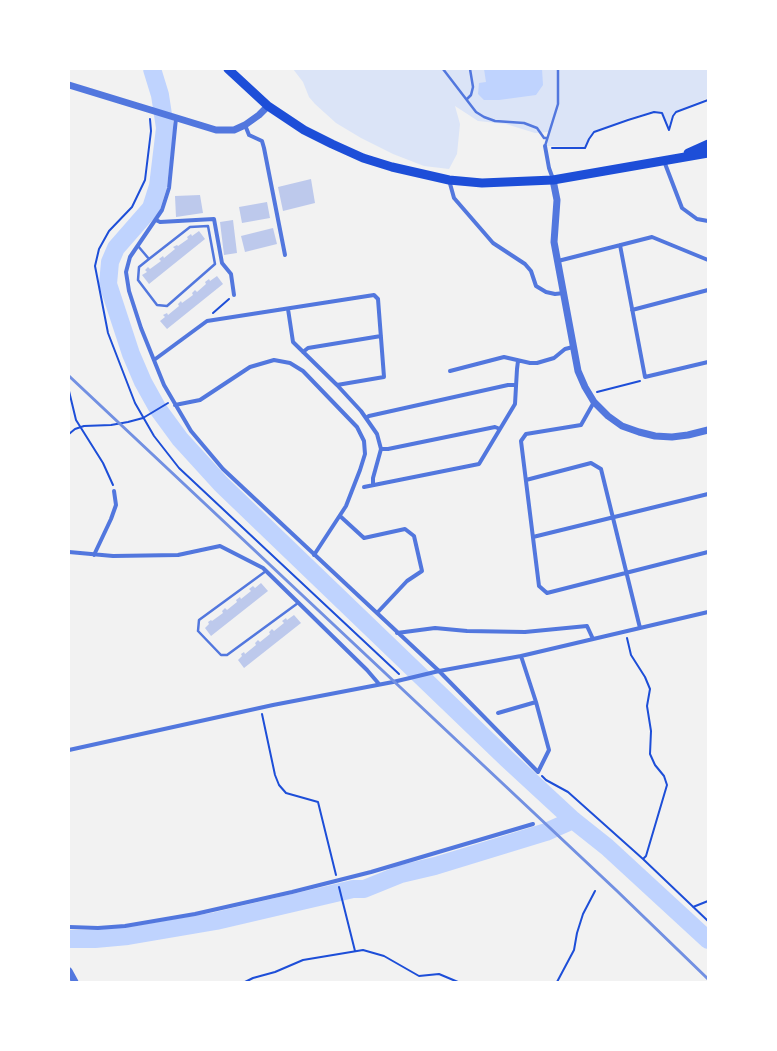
<!DOCTYPE html>
<html>
<head>
<meta charset="utf-8">
<style>
	body { margin:0 }
	#map { position:relative; width:777px; height:1051px; overflow:hidden; background:#f2f2f2; font-family:"PT Sans Narrow",sans-serif }
	canvas { display:block }
	.frame { position:absolute; inset:0; border:70px solid #fff; pointer-events:none }
</style>
</head>
<body>
<div id="map">
<canvas width="777" height="1051"></canvas>
<div class="frame"></div>
</div>
<script>
const g = document.querySelector('canvas').getContext('2d');
g.lineJoin = 'round';
function fill(path, color) { g.fillStyle = color; g.fill(path, 'evenodd'); }
const shape = rows => new Path2D(rows.map(r => 'M' + r).join(''));
function strokePath(path, color, width, dash) { g.strokeStyle = color; g.lineWidth = width; g.lineCap = dash ? 'butt' : 'round'; g.setLineDash(dash || []); g.stroke(path); }
fill(shape([
	[293,69,708,69,708,98,676,111,672,115,669,126,662,112,654,111,626,119,594,132,588,139,584,147,546,146,549,132,535,133,506,124,478,121,455,106,460,124,457,154,449,169,424,166,393,154,361,138,336,123,315,104,309,97,303,82]
]), '#dbe4f7');
fill(shape([
	[484,69,542,69,543,85,536,95,499,100,484,100,478,94,479,83,486,82]
]), '#bfd3fe');
strokePath(shape([
	[152,69,160,95,165,128,158,186,151,208,116,248,110,262,108,284,131,354,143,382,158,409,180,439,221,484,507,759,573,820,607,847,708,940],
	[69,939,95,939,128,936,216,921,353,889,364,889,401,874,435,866,546,832,573,820]
]), '#bfd3fe', 18);
fill(shape([
	[311,179,315,203,283,211,278,187],
	[200,195,203,213,176,217,175,196],
	[267,202,270,218,242,223,239,207],
	[233,220,237,253,224,255,220,222],
	[273,228,277,244,245,252,241,236],
	[199,231,205,239,149,284,142,275,147,272,145,270,148,267,150,269,161,261,159,259,163,256,164,258,175,249,173,247,177,245,178,246,188,239,187,237,191,234,192,236],
	[217,276,223,284,167,329,160,321,165,317,163,315,167,313,168,315,179,306,178,304,181,301,182,303,193,295,192,293,195,290,197,292,206,284,205,282,209,279,210,281],
	[261,583,268,591,211,636,205,628,209,624,208,622,211,620,212,621,223,613,222,611,225,608,227,610,237,602,236,600,240,597,241,599,251,591,249,589,253,586,255,588],
	[294,615,301,623,244,668,238,660,242,656,241,654,244,652,245,654,256,645,255,643,258,640,260,642,270,634,269,632,272,629,274,631,284,623,282,621,286,618,287,620]
]), '#bdc9ec');
strokePath(shape([
	[150,119,151,131,145,180,132,207,109,231,99,249,95,266,108,333,135,403,154,436,179,468,399,674],
	[669,130,673,116,676,112,708,100],
	[552,148,585,148,589,139,594,132,628,120,654,112,662,113,669,130],
	[213,313,229,299],
	[69,391,76,420,103,463,113,485],
	[597,392,640,381],
	[69,434,75,429,84,426,111,425,128,422,143,418,168,403],
	[627,638,631,655,645,677,650,689,647,706,651,731,650,754,655,765,664,776,667,785,646,856,643,859],
	[262,714,275,775,279,785,286,793,318,802,336,875],
	[542,776,546,780,568,792,643,859,708,921],
	[339,887,355,951],
	[693,907,708,901],
	[245,982,253,978,275,972,303,960,363,950,384,956,419,976,439,974,458,982],
	[557,982,574,950,577,933,583,914,595,891]
]), '#1d4ed8', 2);
strokePath(shape([
	[443,69,476,112,484,117,495,121,524,123,537,128,544,138,547,138],
	[467,99,471,95,473,87,470,69],
	[545,146,558,104,558,69],
	[138,246,149,259,139,267,138,280,157,305,167,306,215,264,208,226,190,227,149,259],
	[266,571,199,620,198,631,221,655,227,655,298,603]
]), '#5277de', 2.5);
strokePath(shape([
	[176,118,169,188,162,210,130,257,126,272,129,291,141,328,164,385,191,431,223,469,439,671,538,772,549,750,536,702,521,656],
	[245,125,249,135,262,141,264,148,285,255],
	[545,146,549,168,553,179],
	[664,161,682,208,697,219,708,221],
	[449,180,454,198,493,243,525,264,531,271,536,286,546,292,555,294,564,293],
	[156,220,160,222,214,219,222,263,231,274,234,295],
	[620,245,645,377,708,362],
	[558,261,652,237,708,260],
	[288,309,293,342,337,385,361,411,377,434,381,449,373,478,373,485],
	[632,310,708,290],
	[303,352,308,348,381,336],
	[154,360,207,321,374,295,378,299,384,377,337,385],
	[450,371,504,357,530,363,537,363,554,358,565,349,573,347],
	[594,402,581,425,526,434,521,441,539,586,547,593,708,552],
	[175,405,200,400,250,367,274,360,290,363,303,371,357,427,364,441,365,454,360,470,346,506,314,555],
	[366,418,369,416,508,385,516,385],
	[381,449,388,449,495,427,500,429],
	[526,480,591,463,601,469,640,628],
	[364,487,479,464,515,404,517,369,518,361],
	[340,516,364,538,405,529,414,536,422,571,407,581,377,613],
	[533,537,708,494],
	[69,552,113,556,178,555,220,546,263,568,367,670,379,684],
	[94,555,111,519,116,505,114,491],
	[397,633,435,628,467,631,525,632,587,626,593,639],
	[498,713,536,702],
	[69,750,273,705,393,682,439,671,521,656,708,612],
	[69,927,98,928,125,926,195,914,292,892,371,872,533,824]
]), '#5277de', 4);
strokePath(shape([
	[69,85,216,130,234,130,245,125,259,115,268,106],
	[553,180,557,200,554,242,578,371,585,387,594,402,608,416,622,426,639,432,655,436,672,437,688,435,708,430],
	[69,971,75,982]
]), '#5277de', 7);
strokePath(shape([
	[228,69,268,106,304,130,332,144,363,158,392,167,449,180,482,183,553,180,708,153],
	[688,153,708,144]
]), '#1d4ed8', 9);
strokePath(shape([
	[69,376,616,890,708,979]
]), '#7290e2', 3);
</script>
</body>
</html>
